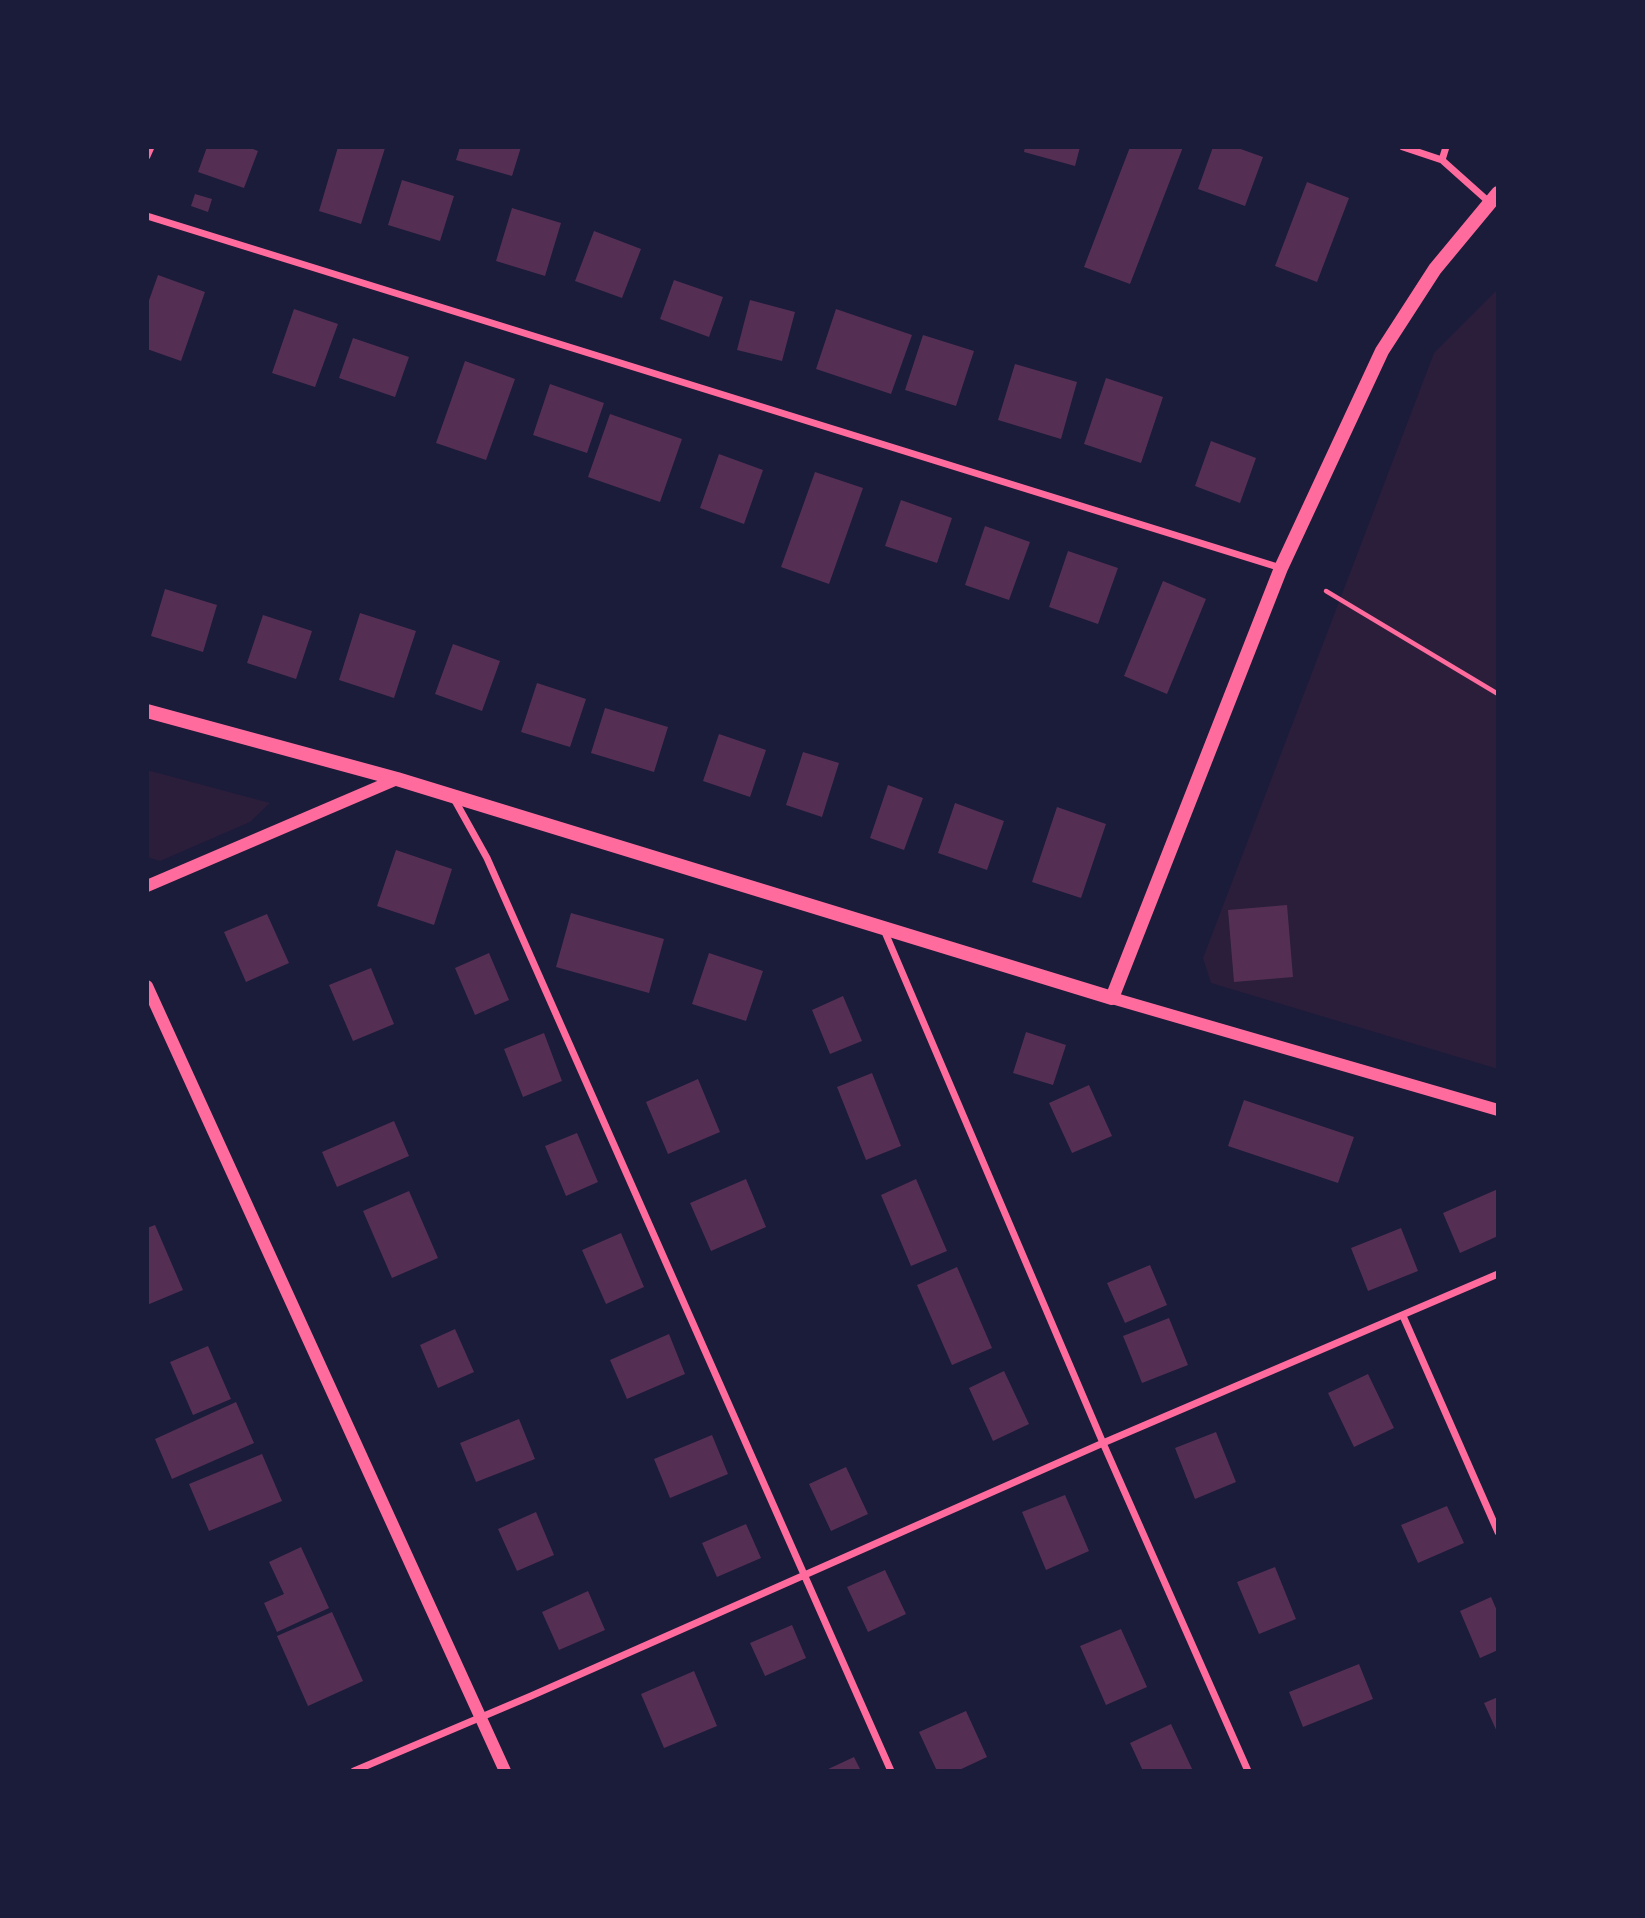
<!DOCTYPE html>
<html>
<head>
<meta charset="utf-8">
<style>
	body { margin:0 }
	#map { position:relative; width:1645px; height:1918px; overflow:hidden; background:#1b1b3a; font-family:"PT Sans Narrow",sans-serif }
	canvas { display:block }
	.frame { position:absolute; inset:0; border:149px solid #1b1b3a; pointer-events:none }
</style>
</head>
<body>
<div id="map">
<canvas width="1645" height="1918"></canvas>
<div class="frame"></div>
</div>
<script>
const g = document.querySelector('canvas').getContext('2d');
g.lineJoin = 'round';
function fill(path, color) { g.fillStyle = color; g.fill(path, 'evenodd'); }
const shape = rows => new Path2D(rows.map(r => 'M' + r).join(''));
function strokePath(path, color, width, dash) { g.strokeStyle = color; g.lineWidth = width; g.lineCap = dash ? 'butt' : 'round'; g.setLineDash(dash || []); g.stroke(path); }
fill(shape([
	[1498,289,1498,1069,1211,983,1203,958,1434,353],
	[147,770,270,803,250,822,160,861,147,857]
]), '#2a1e3b');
fill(shape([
	[207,147,248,147,258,151,244,188,198,172],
	[338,147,385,148,361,224,319,211],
	[460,147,521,147,512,176,456,160],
	[1025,147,1080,147,1075,166,1024,152],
	[1130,147,1183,147,1130,284,1084,267],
	[1213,147,1235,147,1263,157,1245,206,1198,189],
	[402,180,454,196,440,241,388,225],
	[1307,182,1349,198,1317,282,1275,266],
	[195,194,212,199,208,212,191,206],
	[512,208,561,223,545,276,496,261],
	[594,231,641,249,622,298,575,281],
	[158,275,205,292,181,361,147,349,147,306],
	[674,280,723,297,709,337,660,319],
	[750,300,795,312,782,361,737,350],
	[294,309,338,324,315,387,272,373],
	[836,309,912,335,891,394,816,369],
	[923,335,974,351,956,406,905,390],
	[353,338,409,357,395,397,339,378],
	[465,361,515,379,486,460,436,443],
	[1015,364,1077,382,1061,439,998,420],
	[1106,378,1163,397,1141,463,1084,444],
	[550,384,604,403,587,453,533,435],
	[610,414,682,439,660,502,588,477],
	[1211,441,1256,458,1240,503,1195,486],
	[719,454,763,470,744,524,700,508],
	[815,472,863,488,829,584,781,567],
	[901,500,952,518,937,563,885,546],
	[985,526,1030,542,1009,600,965,585],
	[1068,551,1118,568,1098,624,1049,607],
	[1163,581,1206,599,1167,694,1124,676],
	[165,589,217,605,203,652,151,636],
	[360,613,416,631,394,698,339,680],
	[263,615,312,631,296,679,247,663],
	[453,644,500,661,482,711,435,694],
	[537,683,586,699,570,747,521,732],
	[605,708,668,727,654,772,591,753],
	[719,734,766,750,750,797,703,781],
	[803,752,839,763,822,817,786,805],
	[888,785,923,798,904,850,870,838],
	[955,803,1004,821,987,870,938,853],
	[1057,807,1106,824,1081,898,1032,882],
	[396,850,452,869,434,925,377,906],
	[1287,905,1293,977,1234,982,1228,910],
	[571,913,664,939,649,993,556,967],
	[267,914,289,963,246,982,224,932],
	[489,953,509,1000,475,1015,455,968],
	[709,953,763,971,746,1021,692,1004],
	[371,968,394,1024,353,1041,329,985],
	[843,996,862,1041,830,1054,812,1010],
	[1026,1032,1066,1045,1053,1085,1013,1073],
	[544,1033,562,1081,523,1097,504,1049],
	[872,1073,901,1146,866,1160,837,1087],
	[698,1079,720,1132,668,1154,646,1102],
	[1089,1085,1112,1136,1072,1153,1049,1103],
	[1244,1100,1354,1137,1338,1183,1228,1146],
	[394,1121,409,1156,337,1187,322,1152],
	[577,1133,598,1182,566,1196,545,1146],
	[746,1179,766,1227,711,1251,690,1203],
	[916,1179,947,1251,911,1266,881,1195],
	[1498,1189,1498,1236,1460,1253,1443,1213],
	[409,1191,438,1258,392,1278,363,1211],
	[155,1225,183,1290,147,1305,147,1228],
	[1401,1228,1418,1271,1368,1291,1351,1248],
	[621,1233,644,1287,606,1304,582,1250],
	[1150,1265,1167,1305,1125,1323,1107,1283],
	[957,1267,992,1348,952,1365,917,1285],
	[1169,1318,1188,1365,1142,1383,1123,1336],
	[455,1329,474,1372,438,1388,420,1345],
	[669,1334,685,1374,627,1399,610,1360],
	[208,1346,231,1399,193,1415,170,1362],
	[1004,1371,1029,1424,993,1441,969,1388],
	[1368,1374,1394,1428,1354,1447,1328,1393],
	[236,1402,254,1443,172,1479,155,1439],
	[519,1419,535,1459,476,1482,460,1443],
	[1216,1432,1236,1482,1195,1499,1175,1448],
	[712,1435,728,1474,670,1498,654,1459],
	[262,1454,282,1501,209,1531,189,1484],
	[846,1467,868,1514,831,1531,809,1484],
	[1065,1495,1089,1551,1046,1570,1022,1512],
	[1447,1506,1464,1543,1418,1563,1401,1525],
	[536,1512,554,1555,517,1571,498,1529],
	[746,1524,761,1558,717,1577,702,1543],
	[301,1547,329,1608,277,1632,264,1603,284,1594,269,1562],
	[1275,1567,1296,1619,1259,1634,1237,1582],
	[885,1570,906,1614,868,1632,847,1587],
	[588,1591,605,1630,559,1650,542,1612],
	[1491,1597,1498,1613,1498,1650,1480,1658,1460,1611],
	[332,1612,363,1681,308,1706,277,1636],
	[792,1625,806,1658,765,1676,750,1643],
	[1121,1629,1147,1687,1106,1705,1080,1646],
	[1359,1664,1373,1699,1303,1727,1289,1692],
	[694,1671,717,1726,664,1748,641,1694],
	[1498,1697,1498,1734,1484,1703],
	[966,1711,987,1757,957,1771,937,1771,919,1732],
	[1171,1724,1193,1771,1143,1771,1130,1743],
	[854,1757,861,1771,824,1771]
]), '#542f53');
strokePath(shape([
	[1326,591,1498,694]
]), '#ff6b9d', 4.5);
strokePath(shape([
	[1403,147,1442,160],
	[1446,147,1442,160,1489,202],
	[147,156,151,147],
	[147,216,1281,568],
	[453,797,487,858,891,1771],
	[884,930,1103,1443,1248,1771],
	[1403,1316,1498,1532],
	[354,1771,531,1696,1103,1443,1498,1274]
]), '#ff6b9d', 7);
strokePath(shape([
	[147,886,397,779],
	[147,986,505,1771],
	[1112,998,1498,1110]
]), '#ff6b9d', 12);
strokePath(shape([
	[147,711,397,779,1112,998,1281,568,1382,351,1435,269,1498,193]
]), '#ff6b9d', 14);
</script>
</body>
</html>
